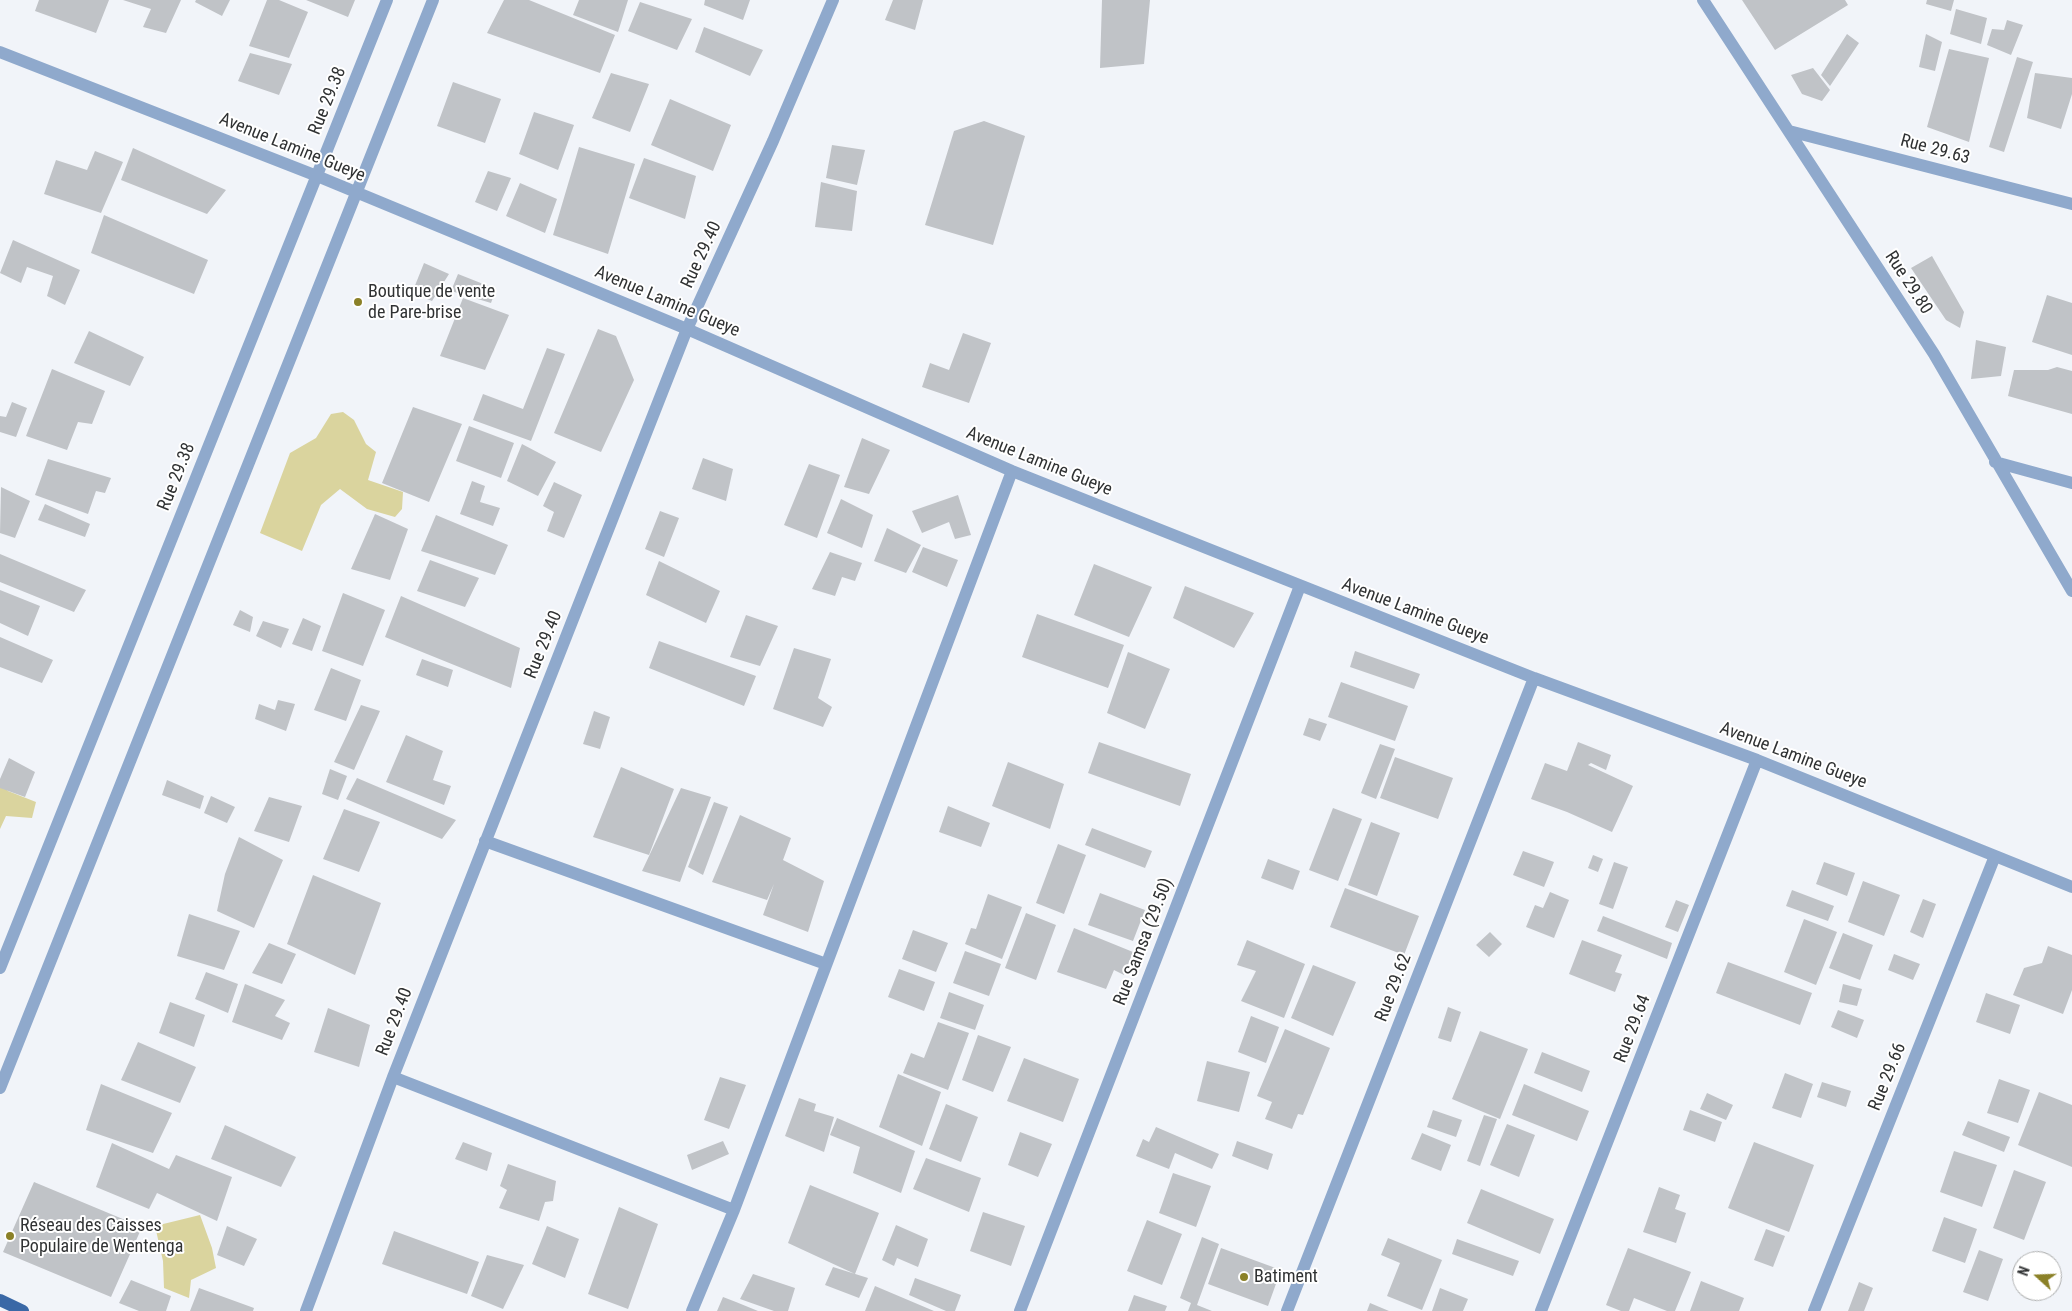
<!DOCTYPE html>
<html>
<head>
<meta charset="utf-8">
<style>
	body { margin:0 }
	#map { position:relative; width:2072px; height:1311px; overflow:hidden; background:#f1f4f9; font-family:"Roboto Condensed",sans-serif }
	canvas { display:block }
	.north { position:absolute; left:2012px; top:1251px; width:50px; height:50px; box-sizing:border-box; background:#fff; border:1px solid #acadad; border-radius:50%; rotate:290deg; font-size:14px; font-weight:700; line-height:20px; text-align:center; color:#303233 }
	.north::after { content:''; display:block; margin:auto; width:18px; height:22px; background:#8b8128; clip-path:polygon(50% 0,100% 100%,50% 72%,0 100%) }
</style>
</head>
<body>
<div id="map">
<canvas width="2072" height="1311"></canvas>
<div class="north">N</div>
</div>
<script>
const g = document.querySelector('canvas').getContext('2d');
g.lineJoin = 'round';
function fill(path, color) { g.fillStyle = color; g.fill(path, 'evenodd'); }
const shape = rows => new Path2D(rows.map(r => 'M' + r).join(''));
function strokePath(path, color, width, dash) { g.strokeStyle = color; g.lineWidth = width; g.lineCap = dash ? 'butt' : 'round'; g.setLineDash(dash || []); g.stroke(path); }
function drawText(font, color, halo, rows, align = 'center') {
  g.font = font + ' "Roboto Condensed",sans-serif'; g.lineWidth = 4; g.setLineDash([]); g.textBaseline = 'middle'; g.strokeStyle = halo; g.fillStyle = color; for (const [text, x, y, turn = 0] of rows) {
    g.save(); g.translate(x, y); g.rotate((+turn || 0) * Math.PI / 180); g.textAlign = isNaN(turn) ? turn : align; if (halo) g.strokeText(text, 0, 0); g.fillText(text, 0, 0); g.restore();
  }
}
fill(shape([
	[343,412,354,420,366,444,376,452,368,480,403,492,402,509,395,517,367,509,340,489,321,505,302,551,260,533,290,453,316,438,331,414],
	[0,783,8,791,36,802,32,818,6,816,0,829],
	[200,1215,212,1248,216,1268,191,1280,189,1298,164,1288,163,1261,155,1226]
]), '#dad49e');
fill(shape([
	[39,0,109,0,96,33,35,11],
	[123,0,181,0,166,33,143,27,151,9],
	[196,0,230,0,222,16,195,2],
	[267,0,279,0,308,12,289,58,249,46],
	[306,0,355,0,348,17],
	[504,0,529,0,615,35,600,73,487,33],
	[579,0,628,0,618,32,573,15],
	[705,0,750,0,743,20,704,5],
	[893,0,923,0,915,30,885,20],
	[1102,0,1150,0,1144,64,1100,68],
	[1742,0,1845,0,1848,5,1775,50],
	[1927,0,1954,0,1951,11,1926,4],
	[640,2,692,19,677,50,628,31],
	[1956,9,1987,18,1981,44,1950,34],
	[2007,20,2023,25,2011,55,1987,45,1992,29,2004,30],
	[704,27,763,50,750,76,695,52],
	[1847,34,1859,43,1830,86,1821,75],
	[1926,34,1942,42,1935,71,1919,67],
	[1949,49,1989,58,1969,142,1927,127],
	[250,53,292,64,279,95,238,81],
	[2017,57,2033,62,2004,152,1989,147],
	[1813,68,1830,90,1822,101,1802,94,1791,75],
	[611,73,649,84,630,132,592,118],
	[2035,73,2072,78,2072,94,2061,129,2027,118],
	[453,82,501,99,485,143,437,126],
	[670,99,731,125,713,171,651,145],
	[534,112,574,125,558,170,519,154],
	[984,121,1025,136,993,245,925,225,954,131],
	[832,145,865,150,857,185,826,178],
	[579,147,635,164,608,254,553,235],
	[133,148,226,190,207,214,121,180],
	[95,151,123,162,101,213,44,194,56,160,87,170],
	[644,158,696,176,685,219,629,198],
	[488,171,511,178,497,211,475,202],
	[821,182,857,191,852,231,815,227],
	[520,183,557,199,545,233,506,216],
	[104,215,208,260,194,294,91,253],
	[13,240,80,270,65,305,47,296,53,276,27,267,21,283,0,273],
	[1932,256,1964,312,1960,328,1946,320,1911,268],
	[424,263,449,274,432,301,412,293],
	[458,274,496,289,491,303,451,291],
	[2047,295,2072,303,2072,355,2032,342],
	[463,298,509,315,485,370,440,356],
	[598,329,616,336,634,380,601,452,554,433],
	[89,331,144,357,130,386,74,363],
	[963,333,991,343,969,403,922,387,930,363,949,370],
	[1976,340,2006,347,2001,376,1971,379],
	[547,348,565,354,531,441,473,420,483,394,523,409],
	[2057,367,2072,371,2072,414,2008,396,2014,370,2048,370],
	[52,369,105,391,92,424,78,422,67,450,26,436],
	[12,402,27,408,16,437,0,432,0,416,6,417],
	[413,407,462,424,429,502,382,483],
	[469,426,514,443,501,478,456,461],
	[862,438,890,450,869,494,844,487],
	[522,444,556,462,538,496,507,481],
	[703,458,733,469,726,501,692,489],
	[48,459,111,478,105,493,96,491,88,514,35,495],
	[809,464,840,475,817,538,784,525],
	[472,481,485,486,480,502,500,508,493,526,460,514],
	[554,482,582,495,564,538,547,531,554,512,543,506],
	[1,487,30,501,15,538,0,533],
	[958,495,971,535,955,539,949,522,922,533,912,511],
	[841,499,873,515,862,548,827,533],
	[45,504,90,524,85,537,38,520],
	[660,511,679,518,664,557,645,549],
	[375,514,408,529,390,580,351,569],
	[436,515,508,545,495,575,421,551],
	[887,528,921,545,906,573,874,561],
	[923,547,958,560,947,587,912,572],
	[830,552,862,563,855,581,842,577,835,596,812,589],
	[0,554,86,590,74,612,0,582],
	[430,560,479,578,465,607,417,591],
	[659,561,720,591,706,623,646,595],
	[1094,564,1152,587,1129,637,1074,615],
	[1185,586,1254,613,1234,648,1173,618],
	[0,590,40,606,28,636,0,623],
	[343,593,385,610,363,666,322,651],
	[401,596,520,648,511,688,385,637],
	[240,610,253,617,250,632,233,625],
	[1037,614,1124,645,1108,688,1022,657],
	[746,615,778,626,760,666,730,657],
	[303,618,321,626,312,651,292,644],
	[263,621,289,629,281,648,256,636],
	[0,637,53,660,42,683,0,667],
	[659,641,756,676,744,706,649,668],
	[794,648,831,659,818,698,832,707,823,727,773,709],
	[1355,651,1420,674,1414,689,1350,667],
	[1128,652,1170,669,1145,729,1107,713],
	[422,659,453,670,448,687,416,675],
	[331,668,361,680,346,721,314,710],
	[1341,682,1408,706,1395,741,1328,717],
	[278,700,295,704,286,731,255,719,259,704,275,710],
	[361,705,380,711,354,770,334,762],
	[594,711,610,717,600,749,583,744],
	[1309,718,1327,724,1320,741,1303,735],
	[406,735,443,751,433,780,451,786,444,805,386,782],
	[1099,742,1191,774,1180,806,1088,773],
	[1578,742,1611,755,1606,770,1591,763,1588,765,1633,786,1612,832,1567,812,1531,799,1545,763,1567,771],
	[1380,744,1395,749,1376,799,1361,793],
	[1395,757,1453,778,1438,819,1380,798],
	[9,758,35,772,25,797,0,788,0,779],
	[1008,762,1064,784,1050,829,992,806],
	[621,767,674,789,649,855,593,837],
	[330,769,347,776,338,800,322,794],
	[357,778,456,820,442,839,346,799],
	[167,780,204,796,200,809,162,795],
	[681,788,711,797,680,882,642,871],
	[211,796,235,807,227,823,204,813],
	[269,797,302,806,289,842,254,831],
	[714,802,728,807,703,875,688,867],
	[948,806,990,823,981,847,939,832],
	[1333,808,1362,819,1338,881,1309,870],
	[344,809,380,822,359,872,323,859],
	[740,815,791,838,783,860,824,881,808,932,763,915,774,884,767,900,712,882],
	[1371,822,1400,833,1377,896,1348,885],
	[1092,828,1152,851,1145,868,1085,845],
	[239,837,283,860,254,928,217,911,225,874],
	[1058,844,1086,855,1064,914,1036,903],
	[1523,851,1554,862,1544,887,1513,875],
	[1593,855,1603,859,1598,872,1588,868],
	[1268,859,1300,871,1293,890,1261,878],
	[1614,862,1628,867,1613,909,1599,904],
	[1824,862,1855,873,1847,896,1816,884],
	[313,875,381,903,355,975,287,944],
	[1863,881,1900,895,1884,936,1848,922],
	[1345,888,1419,916,1404,955,1330,927],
	[1792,890,1834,906,1828,921,1786,906],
	[1550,892,1569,900,1554,938,1526,927,1535,905,1543,908],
	[1100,893,1145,910,1133,941,1088,925],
	[988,894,1022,907,1002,959,965,944,971,928,976,929],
	[1923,899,1936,904,1923,938,1910,932],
	[1676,900,1689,905,1678,932,1665,927],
	[1026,913,1056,925,1036,980,1005,968],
	[189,914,240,931,224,970,177,956],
	[1603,916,1672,943,1667,959,1597,931],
	[1804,919,1837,932,1816,985,1784,972],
	[1074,928,1133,952,1124,975,1114,970,1106,989,1057,972],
	[913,930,948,943,936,972,902,959],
	[1490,932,1502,944,1489,957,1476,945],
	[1843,933,1873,945,1860,980,1829,968],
	[1247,940,1305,964,1284,1018,1241,1001,1256,971,1237,965],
	[1582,940,1622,955,1615,972,1622,974,1615,992,1569,974],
	[269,943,296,954,282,984,252,973],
	[2048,946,2072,955,2072,990,2063,1014,2013,995,2024,968,2042,963],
	[965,951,1001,964,989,996,953,983],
	[1894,954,1920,964,1913,980,1888,970],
	[1728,962,1812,993,1800,1025,1716,993],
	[1313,965,1356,982,1333,1036,1291,1018],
	[899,969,935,982,924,1011,888,997],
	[206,972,238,984,228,1013,195,999],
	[245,984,285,1000,275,1016,290,1023,282,1040,232,1022],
	[1843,984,1862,989,1857,1006,1839,1002],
	[949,992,984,1005,975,1030,940,1018],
	[1986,993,2020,1005,2010,1034,1976,1022],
	[170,1002,205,1015,194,1047,159,1033],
	[1448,1007,1461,1012,1451,1042,1438,1038],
	[328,1008,370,1025,359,1067,314,1052],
	[1838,1010,1864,1020,1857,1038,1831,1027],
	[1251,1016,1279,1027,1266,1063,1238,1052],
	[938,1022,969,1033,948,1090,903,1073,911,1053,924,1058],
	[1285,1029,1330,1048,1303,1115,1298,1114,1292,1129,1265,1119,1272,1102,1257,1096],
	[1480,1031,1528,1049,1500,1119,1452,1099],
	[978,1035,1011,1047,993,1092,962,1080],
	[138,1042,196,1067,180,1103,121,1080],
	[1542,1052,1590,1071,1582,1092,1534,1073],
	[1024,1058,1079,1079,1063,1122,1007,1101],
	[1207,1061,1250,1072,1239,1112,1197,1101],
	[1785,1073,1813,1084,1801,1118,1772,1108],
	[898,1074,941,1092,922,1146,879,1127],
	[720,1077,746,1085,729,1129,704,1120],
	[1999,1079,2030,1090,2018,1123,1987,1113],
	[1822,1082,1851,1091,1846,1107,1817,1097],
	[101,1084,172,1113,153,1153,86,1130],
	[1524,1084,1589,1111,1577,1141,1512,1115],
	[2039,1092,2072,1105,2072,1167,2018,1145],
	[1707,1093,1733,1105,1726,1120,1700,1109],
	[799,1098,816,1104,814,1111,834,1117,824,1152,785,1136],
	[946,1104,978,1117,961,1162,929,1149],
	[1433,1110,1462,1120,1456,1137,1427,1127],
	[1690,1110,1722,1122,1715,1142,1683,1130],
	[1484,1115,1497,1119,1480,1166,1467,1161],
	[837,1118,915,1151,901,1193,853,1173,860,1147,830,1135],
	[1968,1121,2010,1137,2004,1152,1962,1135],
	[1507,1124,1535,1135,1519,1177,1490,1165],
	[225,1125,296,1157,281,1187,211,1159],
	[1156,1127,1219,1154,1212,1169,1175,1153,1169,1169,1136,1156,1143,1139,1149,1142],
	[1020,1132,1052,1144,1038,1177,1008,1165],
	[1422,1133,1451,1145,1441,1171,1411,1159],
	[723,1141,729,1154,692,1170,687,1155],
	[1237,1141,1273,1154,1268,1170,1232,1156],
	[463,1142,492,1153,487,1171,455,1159],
	[1754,1142,1814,1165,1789,1232,1728,1208],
	[112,1143,169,1169,176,1155,232,1177,217,1221,157,1193,149,1209,96,1187],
	[1954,1151,1997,1165,1982,1207,1940,1192],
	[926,1158,981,1178,969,1212,913,1189],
	[508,1164,556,1181,553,1201,545,1202,539,1221,499,1208,507,1190,500,1186],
	[2014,1170,2046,1182,2024,1240,1993,1228],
	[1173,1173,1211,1186,1196,1227,1159,1213],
	[34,1182,142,1227,111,1297,3,1252],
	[810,1185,879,1213,855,1274,788,1243],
	[1659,1187,1680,1195,1675,1209,1686,1213,1676,1243,1643,1232],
	[1481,1189,1554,1219,1540,1254,1467,1223],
	[619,1207,658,1224,628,1309,588,1294],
	[983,1212,1025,1226,1011,1266,970,1251],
	[1944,1217,1977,1229,1965,1263,1932,1251],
	[1147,1220,1182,1234,1162,1285,1127,1271],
	[896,1225,928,1239,918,1267,897,1258,894,1266,882,1260],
	[227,1226,257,1239,244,1266,217,1255],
	[547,1226,579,1239,565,1278,532,1264],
	[1766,1229,1785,1236,1773,1267,1754,1260],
	[394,1231,479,1262,467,1294,382,1264],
	[1202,1237,1219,1244,1197,1305,1212,1311,1188,1311,1191,1303,1180,1298],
	[1388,1238,1442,1260,1422,1310,1387,1296,1400,1263,1381,1255],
	[1457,1239,1519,1261,1513,1276,1452,1254],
	[1221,1248,1281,1270,1268,1306,1208,1284],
	[1628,1248,1691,1272,1675,1311,1667,1311,1634,1298,1629,1311,1621,1311,1606,1305],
	[1979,1250,2003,1259,1988,1301,1963,1292],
	[487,1255,524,1265,503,1309,471,1296],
	[833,1267,868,1278,859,1298,825,1285],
	[753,1274,795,1288,788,1311,774,1311,740,1299],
	[915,1278,961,1295,955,1311,946,1311,909,1295],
	[131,1280,171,1296,166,1311,139,1311,119,1303],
	[1701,1281,1744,1298,1739,1311,1690,1311],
	[1859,1282,1873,1288,1864,1311,1848,1311],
	[875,1286,934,1311,865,1311],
	[199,1288,254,1308,253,1311,190,1311],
	[1440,1288,1468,1299,1463,1311,1432,1311],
	[1134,1295,1167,1306,1165,1311,1128,1311],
	[723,1297,736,1302,758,1311,717,1311],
	[1370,1303,1389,1311,1367,1311]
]), '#c0c3c7');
strokePath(shape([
	[1703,0,1934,354,2072,591],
	[0,52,317,176,687,329,1012,471,1534,678,1757,760,2072,887],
	[1789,131,2072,204],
	[1995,462,2072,483],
	[485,841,826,964],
	[0,968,387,0],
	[393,1077,734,1210],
	[0,1088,433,0],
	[306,1311,393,1077,687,329,773,141,833,0],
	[692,1311,734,1210,1012,471],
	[1020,1311,1300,586],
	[1287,1311,1534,678],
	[1541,1311,1757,760],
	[1814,1311,1995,856]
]), '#8fa9cc', 12);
strokePath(shape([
	[0,1300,23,1311]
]), '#3a68a6', 12);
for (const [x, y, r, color] of [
	[358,302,5,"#8b8128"],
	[10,1236,5,"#8b8128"],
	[1244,1277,5,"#8b8128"]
]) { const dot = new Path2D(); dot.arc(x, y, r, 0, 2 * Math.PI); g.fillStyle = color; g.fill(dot); strokePath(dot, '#fff', 2); }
drawText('18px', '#303233', '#fff', [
	["Rue 29.38",328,101,-68],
	["Avenue Lamine Gueye",292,148,22],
	["Rue 29.63",1935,150,15],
	["Rue 29.40",702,255,-65],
	["Rue 29.80",1908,283,57],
	["Avenue Lamine Gueye",667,302,23],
	["Avenue Lamine Gueye",1039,462,22],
	["Rue 29.38",177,477,-68],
	["Avenue Lamine Gueye",1415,612,21],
	["Rue 29.40",544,645,-68],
	["Avenue Lamine Gueye",1793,756,21],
	["Rue Samsa (29.50)",1144,942,-69],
	["Rue 29.62",1394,988,-69],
	["Rue 29.40",395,1022,-69],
	["Rue 29.64",1633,1029,-69],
	["Rue 29.66",1888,1077,-68]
]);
drawText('18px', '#303233', '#fff', [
	["Boutique de vente",368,292],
	["de Pare-brise",368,313],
	["Réseau des Caisses",20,1226],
	["Populaire de Wentenga",20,1247],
	["Batiment",1254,1277]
], 'left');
</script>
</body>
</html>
